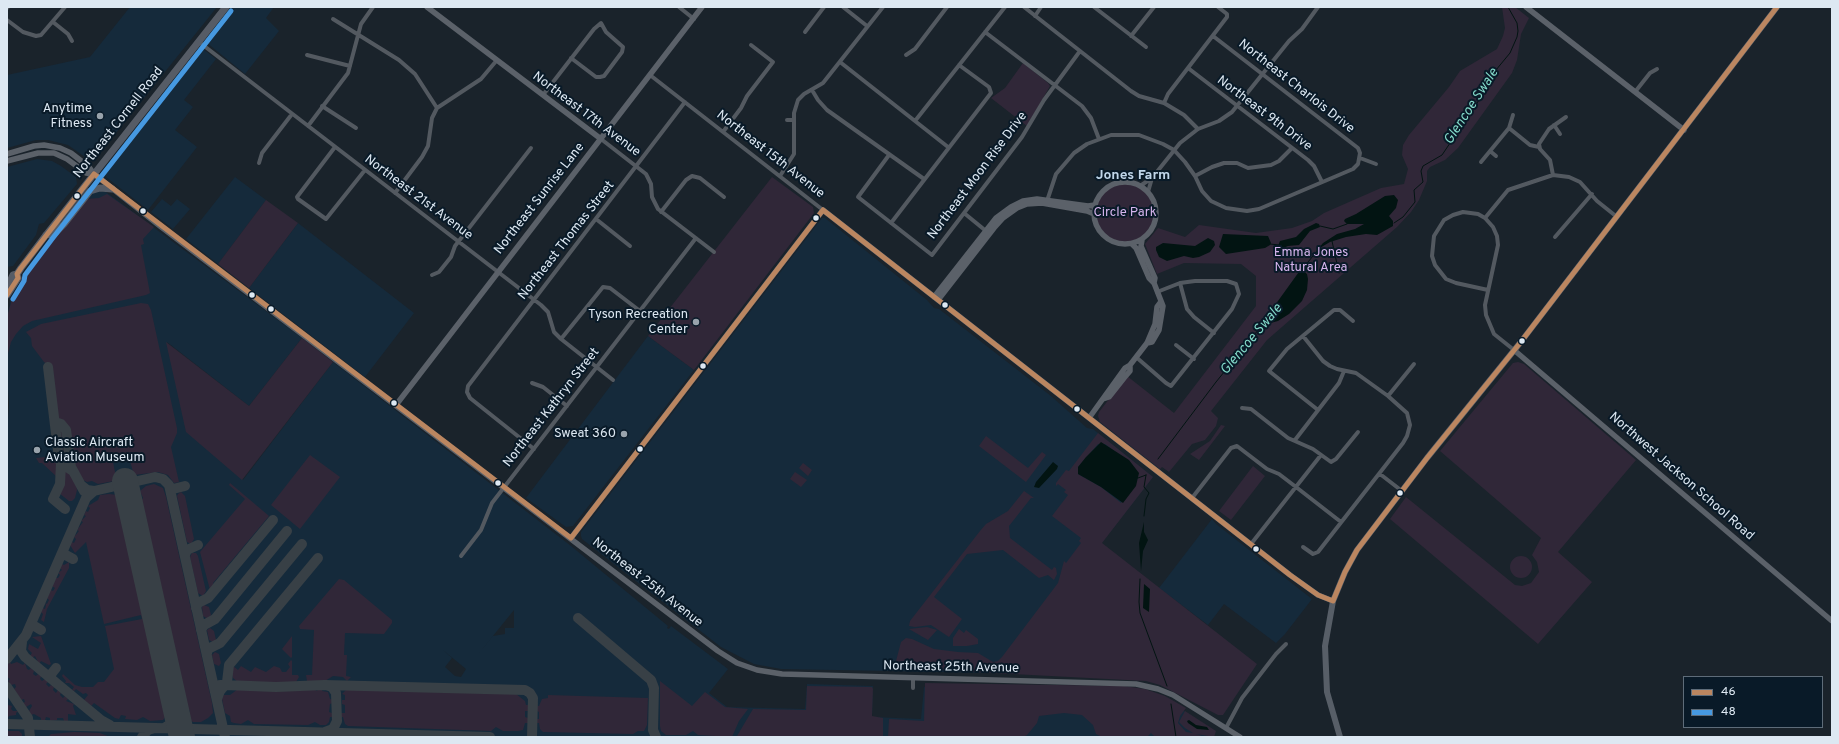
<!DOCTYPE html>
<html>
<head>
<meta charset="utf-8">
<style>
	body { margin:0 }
	#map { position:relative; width:1839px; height:744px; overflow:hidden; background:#1a232b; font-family:Overpass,sans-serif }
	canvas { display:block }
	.frame { position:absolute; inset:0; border:8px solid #dde8f2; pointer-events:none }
	.legend { position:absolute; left:1683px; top:676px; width:140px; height:52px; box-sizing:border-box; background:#091a28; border:1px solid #5e6c79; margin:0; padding:5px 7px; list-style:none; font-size:12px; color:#dde8f2 }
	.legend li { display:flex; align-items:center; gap:8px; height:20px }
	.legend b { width:20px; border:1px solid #5e6c79 }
</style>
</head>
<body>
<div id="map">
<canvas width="1839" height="744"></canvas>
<div class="frame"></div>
<ul class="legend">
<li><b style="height:5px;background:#bb8660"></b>46</li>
<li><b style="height:5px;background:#4699e1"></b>48</li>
</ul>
</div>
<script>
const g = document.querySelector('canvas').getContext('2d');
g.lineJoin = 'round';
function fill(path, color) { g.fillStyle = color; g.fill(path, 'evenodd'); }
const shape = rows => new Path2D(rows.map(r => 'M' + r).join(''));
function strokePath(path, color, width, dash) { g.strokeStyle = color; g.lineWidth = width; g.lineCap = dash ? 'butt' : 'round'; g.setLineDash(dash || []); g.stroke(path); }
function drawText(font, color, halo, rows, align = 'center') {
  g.font = font + ' Overpass,sans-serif'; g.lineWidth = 4; g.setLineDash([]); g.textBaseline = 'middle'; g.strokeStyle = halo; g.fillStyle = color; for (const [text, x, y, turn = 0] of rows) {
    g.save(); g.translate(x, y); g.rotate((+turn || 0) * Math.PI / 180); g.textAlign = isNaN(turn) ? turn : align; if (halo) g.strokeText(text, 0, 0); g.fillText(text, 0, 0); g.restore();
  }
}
fill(shape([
	[130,7,217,7,95,159,88,159,68,145,48,140,36,140,7,148,7,75,90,57],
	[233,7,274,7,266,18,279,31,245,74,206,42],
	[200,49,203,49,216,59,184,100,193,107,175,130,197,147,148,210,106,177,105,170],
	[37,159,52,161,61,166,76,177,77,184,44,223,39,224,36,235,13,266,7,267,7,167],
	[235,177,266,200,218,264,186,239],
	[97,191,106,192,302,338,249,406,167,342,243,480,333,362,571,546,668,626,667,628,669,629,671,626,728,669,709,693,727,707,805,709,807,684,873,686,872,717,921,719,924,687,1105,692,1184,711,1215,731,1213,737,7,737,7,434,9,404,7,378,7,316,11,300,22,278,39,256,93,193],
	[514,610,514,628,505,628,505,634,493,636,471,663],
	[443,650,466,669,461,677,455,676,445,667,452,658],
	[162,199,171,206,177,199,190,209,173,229,151,212],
	[822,218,825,218,927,300,934,308,939,309,1051,396,1087,428,1093,429,1153,477,1000,673,781,669,754,664,721,647,582,539,581,536,581,532],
	[298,223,414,313,365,377,249,288],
	[648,336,694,370,573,526,566,527,526,498],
	[1212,519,1216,524,1312,599,1285,634,1276,643,1224,604,1208,625,1159,588]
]), '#152a3b');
fill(shape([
	[1502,7,1515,7,1529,18,1521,34,1517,60,1512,73,1458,148,1445,160,1430,167,1427,171,1427,181,1419,200,1411,212,1397,227,1267,340,1211,411,1218,418,1216,426,1205,440,1192,444,1169,472,1162,467,1160,469,1100,422,1098,416,1099,412,1127,376,1174,413,1256,306,1256,276,1241,264,1184,263,1157,274,1145,244,1158,228,1185,237,1199,225,1256,233,1292,228,1312,221,1324,213,1381,188,1404,184,1408,169,1402,155,1403,145,1409,135,1449,87,1460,71,1497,49,1503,36,1505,28],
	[1023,63,1048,83,1050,86,1027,126,991,98,1005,88],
	[772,177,813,207,814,213,694,370,648,336],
	'1096 213a29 29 0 1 1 58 0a29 29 0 1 1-58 0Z',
	[107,194,154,227,143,239,144,244,141,245,150,293,146,295,32,321,23,326,16,334,11,342,7,357,7,317,12,299,22,278,86,199,99,198],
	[266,200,298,223,249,288,218,264],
	[141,303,148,304,151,310,177,428,177,433,171,447,179,482,174,483,168,475,158,472,134,475,128,454,112,457,116,477,114,481,98,484,92,481,87,482,81,479,73,465,69,431,58,417,53,371,50,366,44,362,32,346,31,338,26,332,41,324],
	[302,338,333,362,242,480,186,432,166,342,249,406],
	[1518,362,1524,364,1636,460,1558,552,1592,582,1538,644,1390,519,1406,497,1515,585,1522,586,1531,583,1539,572,1537,562,1532,555,1541,538,1440,451,1513,363],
	[59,425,65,433,68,463,62,458],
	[1221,425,1225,426,1199,460,1190,454,1210,441],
	[1098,433,1153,477,1102,543,1257,664,1223,715,1218,715,1160,685,1146,681,917,669,896,667,896,661,901,642,906,638,912,639,934,649,958,652,978,653,993,662,998,661,1002,657,1058,583,1064,561,1066,563,1081,543,1079,541,1081,538,1052,516,1068,495,1064,492,1066,490,1058,484,1056,486,1056,483,1066,470,1069,471],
	[1098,444,1105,444,1113,450,1138,478,1121,503,1101,487,1078,474,1078,467],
	[986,436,1028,468,1042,452,1046,455,1026,482,979,446],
	[310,455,340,477,300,529,271,505],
	[45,457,46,459,56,460,58,464,57,477,42,463,39,463,36,458],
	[803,463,812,470,808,476,799,468],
	[1253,466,1265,476,1231,520,1219,511],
	[64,469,70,472,76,482,77,490,75,498,72,501,69,501,59,493,63,484],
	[795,472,807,480,801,487,790,479],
	[230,483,269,516,213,583,215,586,210,590,200,552,245,499,229,485],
	[154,484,163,488,166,497,212,703,213,713,208,718,201,722,193,722,190,720,188,715,190,711,185,706,145,528,140,502,143,498,140,491,146,486],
	[1024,491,1034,498,1031,498,1009,526,1010,538,1052,570,1054,567,1056,568,1057,574,1054,580,1048,575,1039,578,1003,550,967,554,934,597,962,619,949,637,931,625,915,627,909,626,910,621,980,531,986,524,1008,511],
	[181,492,185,496,194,539,191,544,187,542,177,496,178,494],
	[109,494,117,495,118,502,123,507,165,703,164,711,166,716,163,720,150,721,143,717,137,720,125,719,126,716,121,715,119,719,115,718,94,703,91,706,84,700,88,695,86,693,83,694,76,689,74,691,72,690,74,687,69,683,65,683,66,681,62,676,63,674,75,685,82,687,93,687,98,682,104,682,114,669,105,626,142,619,141,615,104,624,86,542,75,553,70,545,72,542,74,543,76,539,74,537,79,531,77,530,83,522,81,521,86,516,84,515,86,511,88,512,90,508,88,506,98,500,100,495],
	[192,553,196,553,198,556,206,591,203,596,198,593,190,557],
	'1510 567a11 11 0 1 1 22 0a11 11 0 1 1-22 0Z',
	[69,562,69,568,47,609,44,622,41,620,43,614,41,612,43,608,45,609,46,605,45,603,47,604,49,600,47,598,51,590,53,591,55,588,52,586,56,578,58,578,60,575,58,573,62,570,60,568,62,564,64,565],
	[339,579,344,580,392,620,392,623,384,634,345,633,344,655,347,655,346,676,351,677,347,681,343,677,333,676,325,681,307,681,306,675,312,675,314,630,300,629,299,626],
	[204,605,209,607,211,615,208,619,203,616,202,607],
	[927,627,937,630,928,640,909,629],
	[210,628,214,631,216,640,213,642,209,640,207,630],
	[959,629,964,633,966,630,978,639,978,644,967,646,953,646,953,638],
	[41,636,51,664,49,665,41,661,39,664,35,656,32,658,30,656,32,653,28,649,29,644,38,649,41,643,32,637],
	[292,636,292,657,291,658,282,649],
	[215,652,219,654,221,663,219,666,214,664,212,655],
	[291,660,292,661,292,675,298,675,299,677,296,682,239,683,233,678,231,670,233,666,238,670,241,666,251,672,255,667,266,672,274,666,280,668,282,672,286,672,290,667,288,664],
	[17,662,23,665,25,663,27,669,29,670,31,668,34,671,33,674,36,676,38,674,41,676,40,679,42,681,45,679,48,682,46,684,49,687,51,685,54,687,53,690,56,693,58,690,61,693,60,695,63,698,65,696,68,699,66,701,74,704,73,706,76,715,68,714,68,721,64,721,63,718,57,718,57,720,50,721,50,718,46,717,45,720,41,720,41,718,34,714,31,715,29,711,32,706,31,704,26,707,23,703,25,702,24,699,21,700,14,689,16,687,15,684,11,685,8,681,10,679,7,677,7,665,10,662,11,664],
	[660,681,692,706,705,692,725,707,748,709,739,721,732,737,698,735,693,731,686,735,666,735,661,731,660,726],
	[925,683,1124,686,1145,689,1165,696,1186,708,1180,716,1178,723,1186,732,1193,733,1185,728,1179,722,1185,711,1216,731,1214,737,1196,734,1205,737,1155,737,1151,733,1147,737,1102,737,1096,734,1093,725,1082,715,1064,713,1039,716,1037,723,1027,735,1023,737,888,737,889,719,924,721],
	[807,686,872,687,873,689,872,716,883,718,883,737,737,736,753,709,806,710],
	[313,688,317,691,318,688,323,688,322,691,328,692,330,699,333,700,333,703,330,704,329,712,332,713,333,717,330,717,329,722,326,725,320,725,315,722,308,725,254,724,248,720,241,724,234,723,231,722,230,716,225,713,222,699,224,695,230,695,238,689,282,690],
	[348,688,516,694,525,701,526,705,528,705,528,711,525,711,525,717,528,718,528,723,525,723,523,730,518,731,503,731,496,727,491,731,348,726,345,724,343,717,341,717,341,713,345,713,345,705,342,704,342,700,345,700,345,695,342,694],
	[548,695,648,698,647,725,644,731,638,731,633,734,543,732,540,729,539,723,536,723,537,719,539,719,539,712,537,711,537,706,539,706,542,699,548,698],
	[8,705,12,706,11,709,13,711,18,711,16,713,16,715,9,716,7,719],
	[7,731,19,731,22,734,22,737,7,737],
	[74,732,100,733,110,737,48,737,51,734]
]), '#302738');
fill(shape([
	[1394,195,1398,200,1396,208,1389,216,1393,221,1393,226,1377,235,1366,234,1346,237,1330,242,1318,249,1323,243,1337,234,1355,229,1364,224,1347,224,1344,221,1345,219,1356,214,1385,196],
	[1316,223,1319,224,1320,227,1310,231,1299,245,1288,246,1281,249,1278,246,1280,241,1296,237,1304,229],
	[1223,234,1268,236,1271,243,1270,245,1265,248,1226,254,1219,247],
	[1208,238,1214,241,1215,245,1210,252,1199,257,1193,258,1184,256,1167,261,1159,257,1156,250,1156,247,1163,243,1195,246],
	[1301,269,1307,274,1308,279,1307,290,1302,301,1289,314,1278,321,1263,325,1265,319],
	[1101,442,1129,460,1139,473,1136,486,1123,503,1101,487,1078,474,1078,467,1086,457],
	[1053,462,1058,466,1057,469,1039,488,1034,487,1036,482],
	[1144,522,1144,532,1148,540,1143,551,1141,571,1139,543],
	[1144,584,1150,589,1149,612,1143,608],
	[1189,720,1196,725,1207,727,1209,730,1197,729,1188,723,1187,721]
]), '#021412');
strokePath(shape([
	[1394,223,1403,217,1415,202,1414,190,1423,182,1421,171,1423,166,1442,155,1479,100,1481,90,1486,82,1510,53,1517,37,1518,31,1517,23,1508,7],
	[1320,226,1333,229,1347,224],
	[1332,241,1339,273],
	[1270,244,1279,245],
	[1302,269,1319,249],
	[1158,459,1216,382,1263,324],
	[1138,478,1146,475],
	[1144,516,1146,499,1149,493,1144,487,1146,475],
	[1140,579,1139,602,1140,613,1167,686],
	[1171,704,1176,737]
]), '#021412', 1);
strokePath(shape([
	[48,367,59,459,61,463,73,471],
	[55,422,61,424,66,430,71,467,84,491],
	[61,463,60,484,53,499,65,509],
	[82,486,87,490,94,491,155,477,163,479,169,485,225,737],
	[169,486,173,489,185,486],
	[62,553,73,559],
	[185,555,187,550,198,545],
	[196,608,198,603,208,598,273,520],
	[578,618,651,680,654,688,653,730,656,737],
	[31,624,41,630],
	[201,630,204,625,215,619,287,531],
	[22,642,21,651,25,657,101,720,110,725],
	[207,653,208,649,220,643,302,544],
	[7,659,26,635,86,498,94,491],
	[49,677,56,668],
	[220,685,225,685,227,682,229,665,318,558],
	[7,687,28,718,30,737],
	[217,699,220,691,225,685,276,687,324,685,525,690,530,693,533,698,532,737],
	[7,724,490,737],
	[164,728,174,722,176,709],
	[325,732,333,729,337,721,336,693,332,687,326,685],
	[142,737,148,730,155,728]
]), '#384046', 10);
strokePath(shape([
	[125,481,182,737]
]), '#384046', 26);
strokePath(shape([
	[679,7,694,19],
	[843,7,867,26],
	[1024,7,1131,91,1139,96,1164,103,1184,115,1198,129],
	[1094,7,1146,47],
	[7,8,8,7],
	[1035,16,1041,7],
	[333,19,399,60,415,74,437,108],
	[7,20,23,32,36,36,41,35,65,7],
	[53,22,68,34,72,41],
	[805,32,824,7],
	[985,32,1082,106,1091,118,1099,139],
	[1131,36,1154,7],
	[199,42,541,305,548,312,554,332,561,339,613,380],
	[307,55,350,66],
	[906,55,915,49,947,7],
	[840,62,948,147],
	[1188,68,1308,160,1314,166,1322,182],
	[650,75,823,210],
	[812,90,818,100,827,110,924,179],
	[1635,92,1650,73,1657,69],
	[543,95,594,29,601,23,606,32,623,47,622,52,604,76,600,77,596,77,571,58],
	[1164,103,1168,94,1227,17,1227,14,1218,7],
	[322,106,356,128],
	[787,120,793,120],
	[915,121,1005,7],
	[1554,125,1560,134],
	[308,126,348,73,361,24,373,7],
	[1509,128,1530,145,1539,147],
	[723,132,741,108,747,96,773,62,751,45],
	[601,139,646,174,651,184,652,197,658,209,714,252],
	[335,147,297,197,298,199,326,219,365,170],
	[1490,151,1496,156],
	[889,155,858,197,932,255,1022,137,1044,100,1080,51],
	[1360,158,1376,164],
	[1481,162,1509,128,1513,115],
	[259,163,262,153,292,114],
	[1553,175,1550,160,1540,149,1539,144,1549,129,1566,117],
	[780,176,794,154,794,113,798,100,804,94,823,83,883,7],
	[1195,176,1212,167,1224,163,1237,163,1248,168,1271,165,1279,161,1292,148],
	[1140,186,1152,178],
	[1148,192,1152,178,1180,143,1198,129,1219,121,1232,112,1289,41,1302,29,1318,7],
	[395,193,422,157,428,146,432,118,437,108,481,79,497,60],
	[1047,201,1056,174,1074,153,1087,144,1111,135,1139,135,1163,144,1174,150,1185,162,1195,176,1202,191,1211,201,1226,208,1247,211,1259,209,1353,169,1358,164,1360,153,1358,148,1213,36],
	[661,212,686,180,692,176,700,178,724,197],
	[964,213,986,231],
	[1485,218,1508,190,1553,175,1569,177,1580,182,1597,201,1617,217],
	[596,219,630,246],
	[891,223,991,93,989,87,959,65],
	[1555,237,1592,194],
	[432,275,439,272,451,257,455,246,531,148],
	[1180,283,1187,309,1194,317,1214,333],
	[1488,290,1456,283,1446,279,1435,265,1432,256,1434,236,1444,220,1453,215,1463,212,1478,214,1485,218,1493,227,1497,236,1498,245,1485,305,1486,315,1494,334,1514,350],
	[1303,336,1323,361,1330,366,1337,369,1356,373,1388,396,1407,413,1410,425,1407,436,1403,443,1318,552,1313,554,1303,547],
	[561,339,603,287,610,288,640,311],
	[1176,345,1194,359],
	[1136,357,1166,383,1171,386,1232,309,1239,294,1236,284,1227,281,1195,281,1180,283,1157,292],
	[532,383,543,387,567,406],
	[1388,396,1414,364],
	[1242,408,1251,409,1288,438,1313,449,1331,462,1336,459,1358,432],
	[1318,410,1269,371,1287,349,1334,310,1340,310,1353,321],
	[1295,440,1339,383,1344,371],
	[534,449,470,398,467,392,468,386,685,102],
	[1380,474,1402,491],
	[1192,498,1231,448,1237,446,1267,469,1279,474,1296,487,1341,522],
	[1251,544,1321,455],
	[461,556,481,530,492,503,696,238],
	[913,688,913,678],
	[1226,728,1242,698,1276,654,1286,644]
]), '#535960', 4);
strokePath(shape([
	[427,7,601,139],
	[1526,7,1684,130],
	[7,154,34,146,44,145,60,148,71,153,89,167,94,174,160,226,718,651,737,663,757,670,782,674,1136,684,1158,689,1173,695,1240,737],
	[7,161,38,153,54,153,67,159,86,173,94,174],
	'1094 213a31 31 0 1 1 62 0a31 31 0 1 1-62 0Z',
	[1142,240,1141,246,1155,278,1154,283],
	[1132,244,1136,248,1149,278,1154,283,1163,306,1159,330,1152,342,1147,343],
	[934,297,996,218,1011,207,1023,201,1037,199,1088,206,1095,205],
	[938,300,994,228,1003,218,1017,208,1027,204,1042,203,1087,211,1094,214],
	[1514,350,1832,621],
	[1103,399,1109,397,1124,378,1130,371,1130,365,1147,343,1155,324,1157,307,1160,303],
	[396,405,702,7],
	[1089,418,1125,368,1130,365],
	[571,538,823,210,1290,575,1318,595,1333,601]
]), '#5b6169', 5.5);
strokePath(shape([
	[1340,737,1327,692,1325,646,1333,601,1345,572,1357,550,1427,458,1520,343,1777,7]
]), '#575e67', 6);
strokePath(shape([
	[46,235,54,234,64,224,90,191,100,188,112,189],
	[7,288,13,275,17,274],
	[7,295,18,278,17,274,21,268,46,235,226,7]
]), '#565c66', 7);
strokePath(shape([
	[823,210,1290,575,1318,595,1333,601],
	[7,295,18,278,17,274,21,268,94,174,571,538],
	[571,538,823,210],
	[1333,601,1345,572,1357,550,1427,458,1520,343,1777,7]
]), '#bb8660', 5);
strokePath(shape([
	[13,299,24,281,25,275,52,239,231,11]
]), '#4699e1', 5);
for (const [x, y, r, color] of [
	[100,116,4,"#99a3ac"],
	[77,196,3.5,"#dde8f2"],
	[143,211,3.5,"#dde8f2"],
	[816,218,3.5,"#dde8f2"],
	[252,295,3.5,"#dde8f2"],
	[945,305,3.5,"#dde8f2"],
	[271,309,3.5,"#dde8f2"],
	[696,322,4,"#99a3ac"],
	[1522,341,3.5,"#dde8f2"],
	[703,366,3.5,"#dde8f2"],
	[394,403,3.5,"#dde8f2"],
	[1077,409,3.5,"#dde8f2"],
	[624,434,4,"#99a3ac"],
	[640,449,3.5,"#dde8f2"],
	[37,450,4,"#99a3ac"],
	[498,483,3.5,"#dde8f2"],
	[1400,493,3.5,"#dde8f2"],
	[1256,549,3.5,"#dde8f2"]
]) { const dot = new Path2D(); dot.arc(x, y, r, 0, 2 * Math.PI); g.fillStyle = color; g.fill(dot); strokePath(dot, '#091a28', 1.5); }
drawText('13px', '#dde8f2', '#091a28', [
	["Northeast Charlois Drive",1296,87,38],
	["Northeast 9th Drive",1264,114,37],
	["Northeast 17th Avenue",586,115,37],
	["Northeast Cornell Road",119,123,-52],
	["Northeast 15th Avenue",770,155,38],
	["Northeast Moon Rise Drive",978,176,-53],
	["Northeast 21st Avenue",418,198,37],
	["Northeast Sunrise Lane",540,199,-52],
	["Northeast Thomas Street",567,241,-52],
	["Northeast Kathryn Street",552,408,-52],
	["Northwest Jackson School Road",1681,477,41],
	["Northeast 25th Avenue",647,583,38],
	["Northeast 25th Avenue",951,668,1]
]);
drawText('13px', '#dde8f2', '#091a28', [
	["Anytime",92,109],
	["Fitness",92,124],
	["Tyson Recreation",688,315],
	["Center",688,330],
	["Sweat 360",616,434],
	["Classic Aircraft",45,443,"left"],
	["Aviation Museum",45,458,"left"]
], 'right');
drawText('13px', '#d6b4ed', '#091a28', [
	["Circle Park",1125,213],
	["Emma Jones",1311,253],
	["Natural Area",1311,268]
]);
drawText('italic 14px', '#82d9c9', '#091a28', [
	["Glencoe Swale",1472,107,-57],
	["Glencoe Swale",1252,340,-50]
]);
drawText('bold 14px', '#c0d6ea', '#091a28', [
	["Jones Farm",1133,176]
]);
</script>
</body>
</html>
